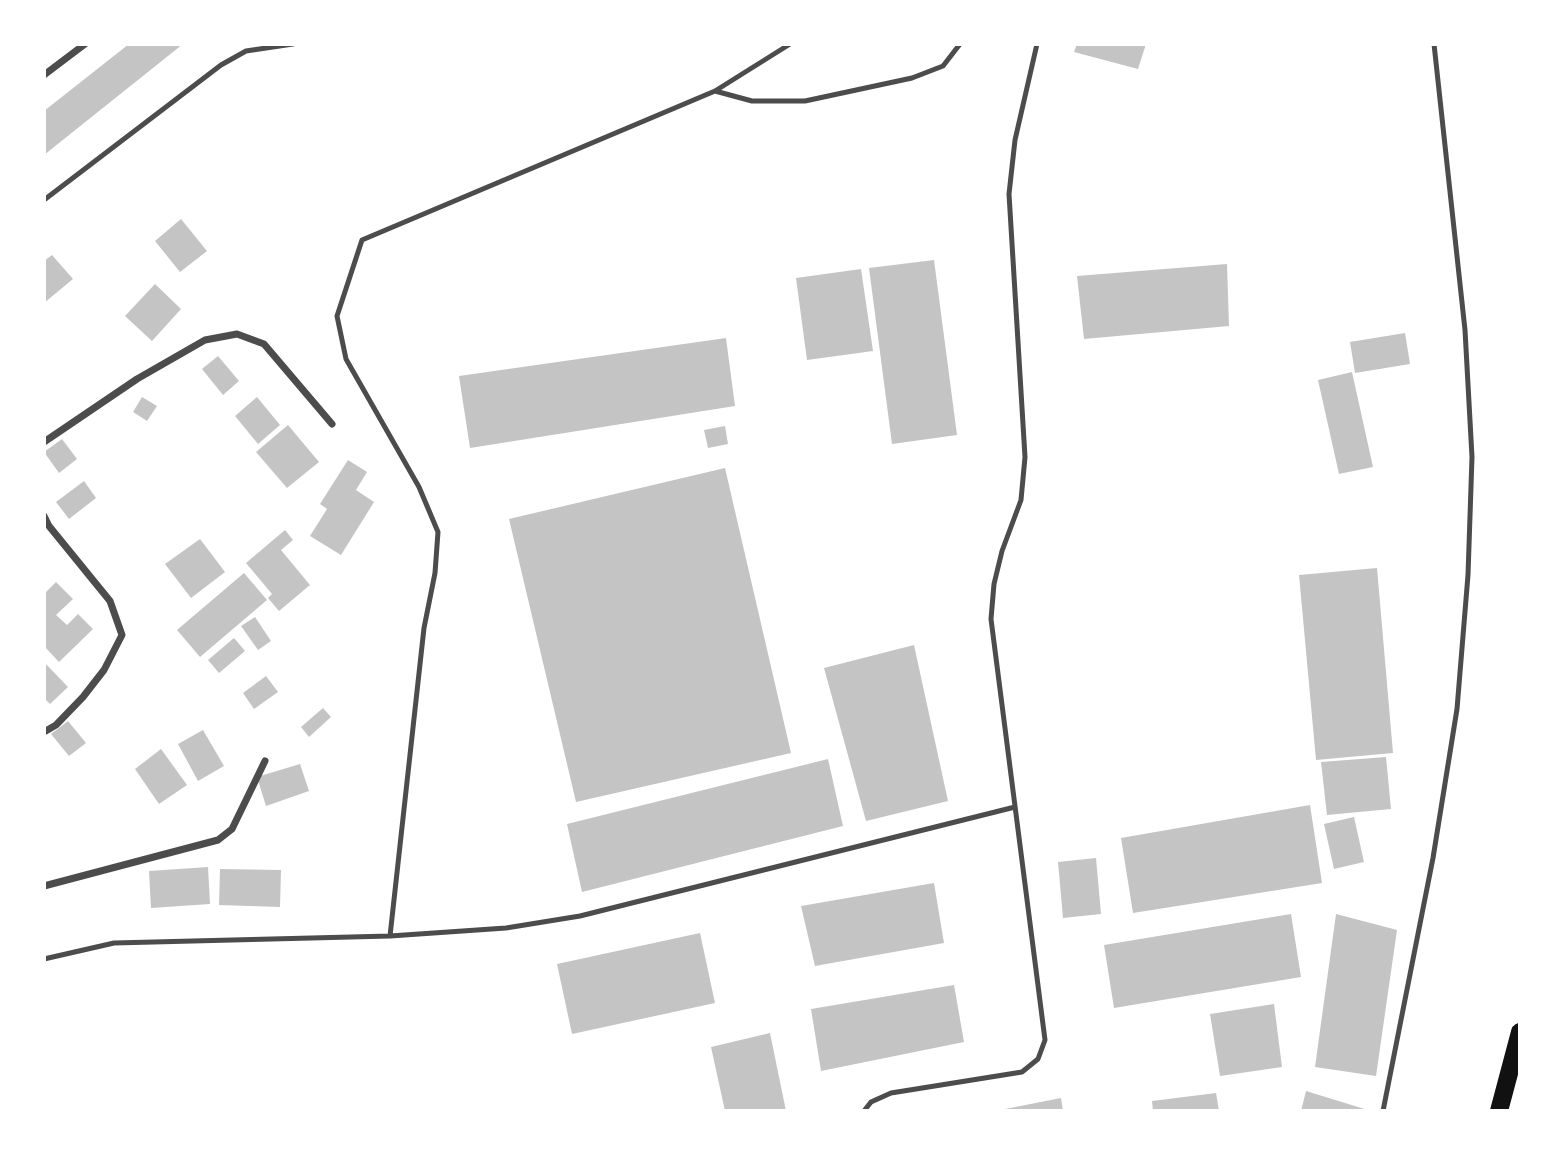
<!DOCTYPE html>
<html>
<head>
<meta charset="utf-8">
<style>
	body { margin:0 }
	#map { position:relative; width:1564px; height:1155px; overflow:hidden; background:#fff; font-family:"IBM Plex Sans",sans-serif }
	canvas { display:block }
	.frame { position:absolute; inset:0; border:46px solid #fff; pointer-events:none }
</style>
</head>
<body>
<div id="map">
<canvas width="1564" height="1155"></canvas>
<div class="frame"></div>
</div>
<script>
const g = document.querySelector('canvas').getContext('2d');
g.lineJoin = 'round';
function fill(path, color) { g.fillStyle = color; g.fill(path, 'evenodd'); }
const shape = rows => new Path2D(rows.map(r => 'M' + r).join(''));
function strokePath(path, color, width, dash) { g.strokeStyle = color; g.lineWidth = width; g.lineCap = dash ? 'butt' : 'round'; g.setLineDash(dash || []); g.stroke(path); }
fill(shape([
	[129,44,183,44,44,155,44,111],
	[1077,44,1146,44,1138,69,1074,52],
	[181,219,207,251,180,272,155,241],
	[52,255,73,279,44,303,44,261],
	[934,260,957,435,892,444,869,268],
	[1227,264,1229,326,1084,339,1077,276],
	[861,269,873,351,807,360,796,278],
	[155,284,181,309,152,341,125,316],
	[1405,333,1410,364,1355,373,1350,342],
	[726,338,735,406,470,448,459,376],
	[218,356,239,381,223,395,202,369],
	[1352,372,1373,467,1339,474,1318,380],
	[142,397,157,406,147,421,133,412],
	[257,397,280,425,258,444,235,416],
	[288,425,319,462,287,488,256,452],
	[725,426,728,444,708,448,704,430],
	[62,439,77,459,59,473,44,452],
	[348,460,367,472,356,490,374,502,341,555,310,536,327,509,320,504],
	[725,468,791,753,576,802,509,519],
	[84,481,96,498,69,519,56,502],
	[285,530,293,540,281,550,310,585,279,611,268,598,272,594,246,563],
	[200,539,225,572,191,598,165,564],
	[1377,568,1393,753,1316,760,1299,575],
	[244,573,267,600,200,657,177,630],
	[56,582,73,599,56,615,67,625,78,614,93,629,59,662,44,646,44,594],
	[255,617,271,641,258,650,241,626],
	[234,638,245,651,219,673,208,660],
	[914,645,948,801,866,821,824,668],
	[44,662,68,687,50,704,44,698],
	[266,676,278,692,254,709,243,693],
	[323,708,331,717,309,737,301,727],
	[68,721,86,743,69,756,51,734],
	[203,730,224,766,198,781,178,744],
	[161,749,187,785,159,804,135,769],
	[1386,757,1391,809,1327,815,1321,762],
	[828,759,843,826,582,892,567,824],
	[300,764,309,791,266,806,257,777],
	[1310,805,1322,883,1133,913,1121,838],
	[1354,817,1364,862,1334,869,1324,824],
	[1096,858,1101,914,1063,918,1058,862],
	[208,867,210,904,151,908,149,871],
	[220,869,281,870,280,907,219,905],
	[934,883,944,943,815,966,801,906],
	[1291,914,1301,977,1114,1008,1104,945],
	[1336,914,1397,930,1376,1076,1315,1067],
	[700,933,715,1003,572,1034,557,964],
	[954,985,964,1042,821,1071,811,1009],
	[1274,1004,1282,1067,1220,1076,1210,1014],
	[770,1033,786,1111,725,1111,711,1047],
	[1306,1091,1371,1111,1301,1111],
	[1216,1093,1219,1111,1153,1111,1152,1101],
	[1061,1098,1063,1111,1000,1111,1000,1110]
]), '#c4c4c4');
strokePath(shape([
	[715,91,752,101,805,101,912,78,943,66,960,44],
	[44,200,221,65,246,51,293,44],
	[390,936,424,628,435,573,438,532,419,487,346,359,337,316,362,240,715,91,790,44],
	[44,959,114,943,390,936,506,928,580,916,1015,807],
	[864,1111,871,1102,891,1093,1022,1072,1038,1059,1045,1040,991,619,994,584,1002,551,1021,500,1025,457,1009,194,1015,140,1037,44],
	[1383,1111,1433,858,1457,709,1468,575,1472,457,1465,330,1434,44]
]), '#4c4c4c', 5);
strokePath(shape([
	[44,75,85,44],
	[44,442,137,379,205,340,237,334,264,344,332,424],
	[44,516,49,526,110,601,122,635,104,670,83,697,56,725,44,732],
	[44,886,218,840,232,829,265,761]
]), '#4c4c4c', 7);
strokePath(shape([
	[1499,1111,1520,1032]
]), '#111', 18);
</script>
</body>
</html>
